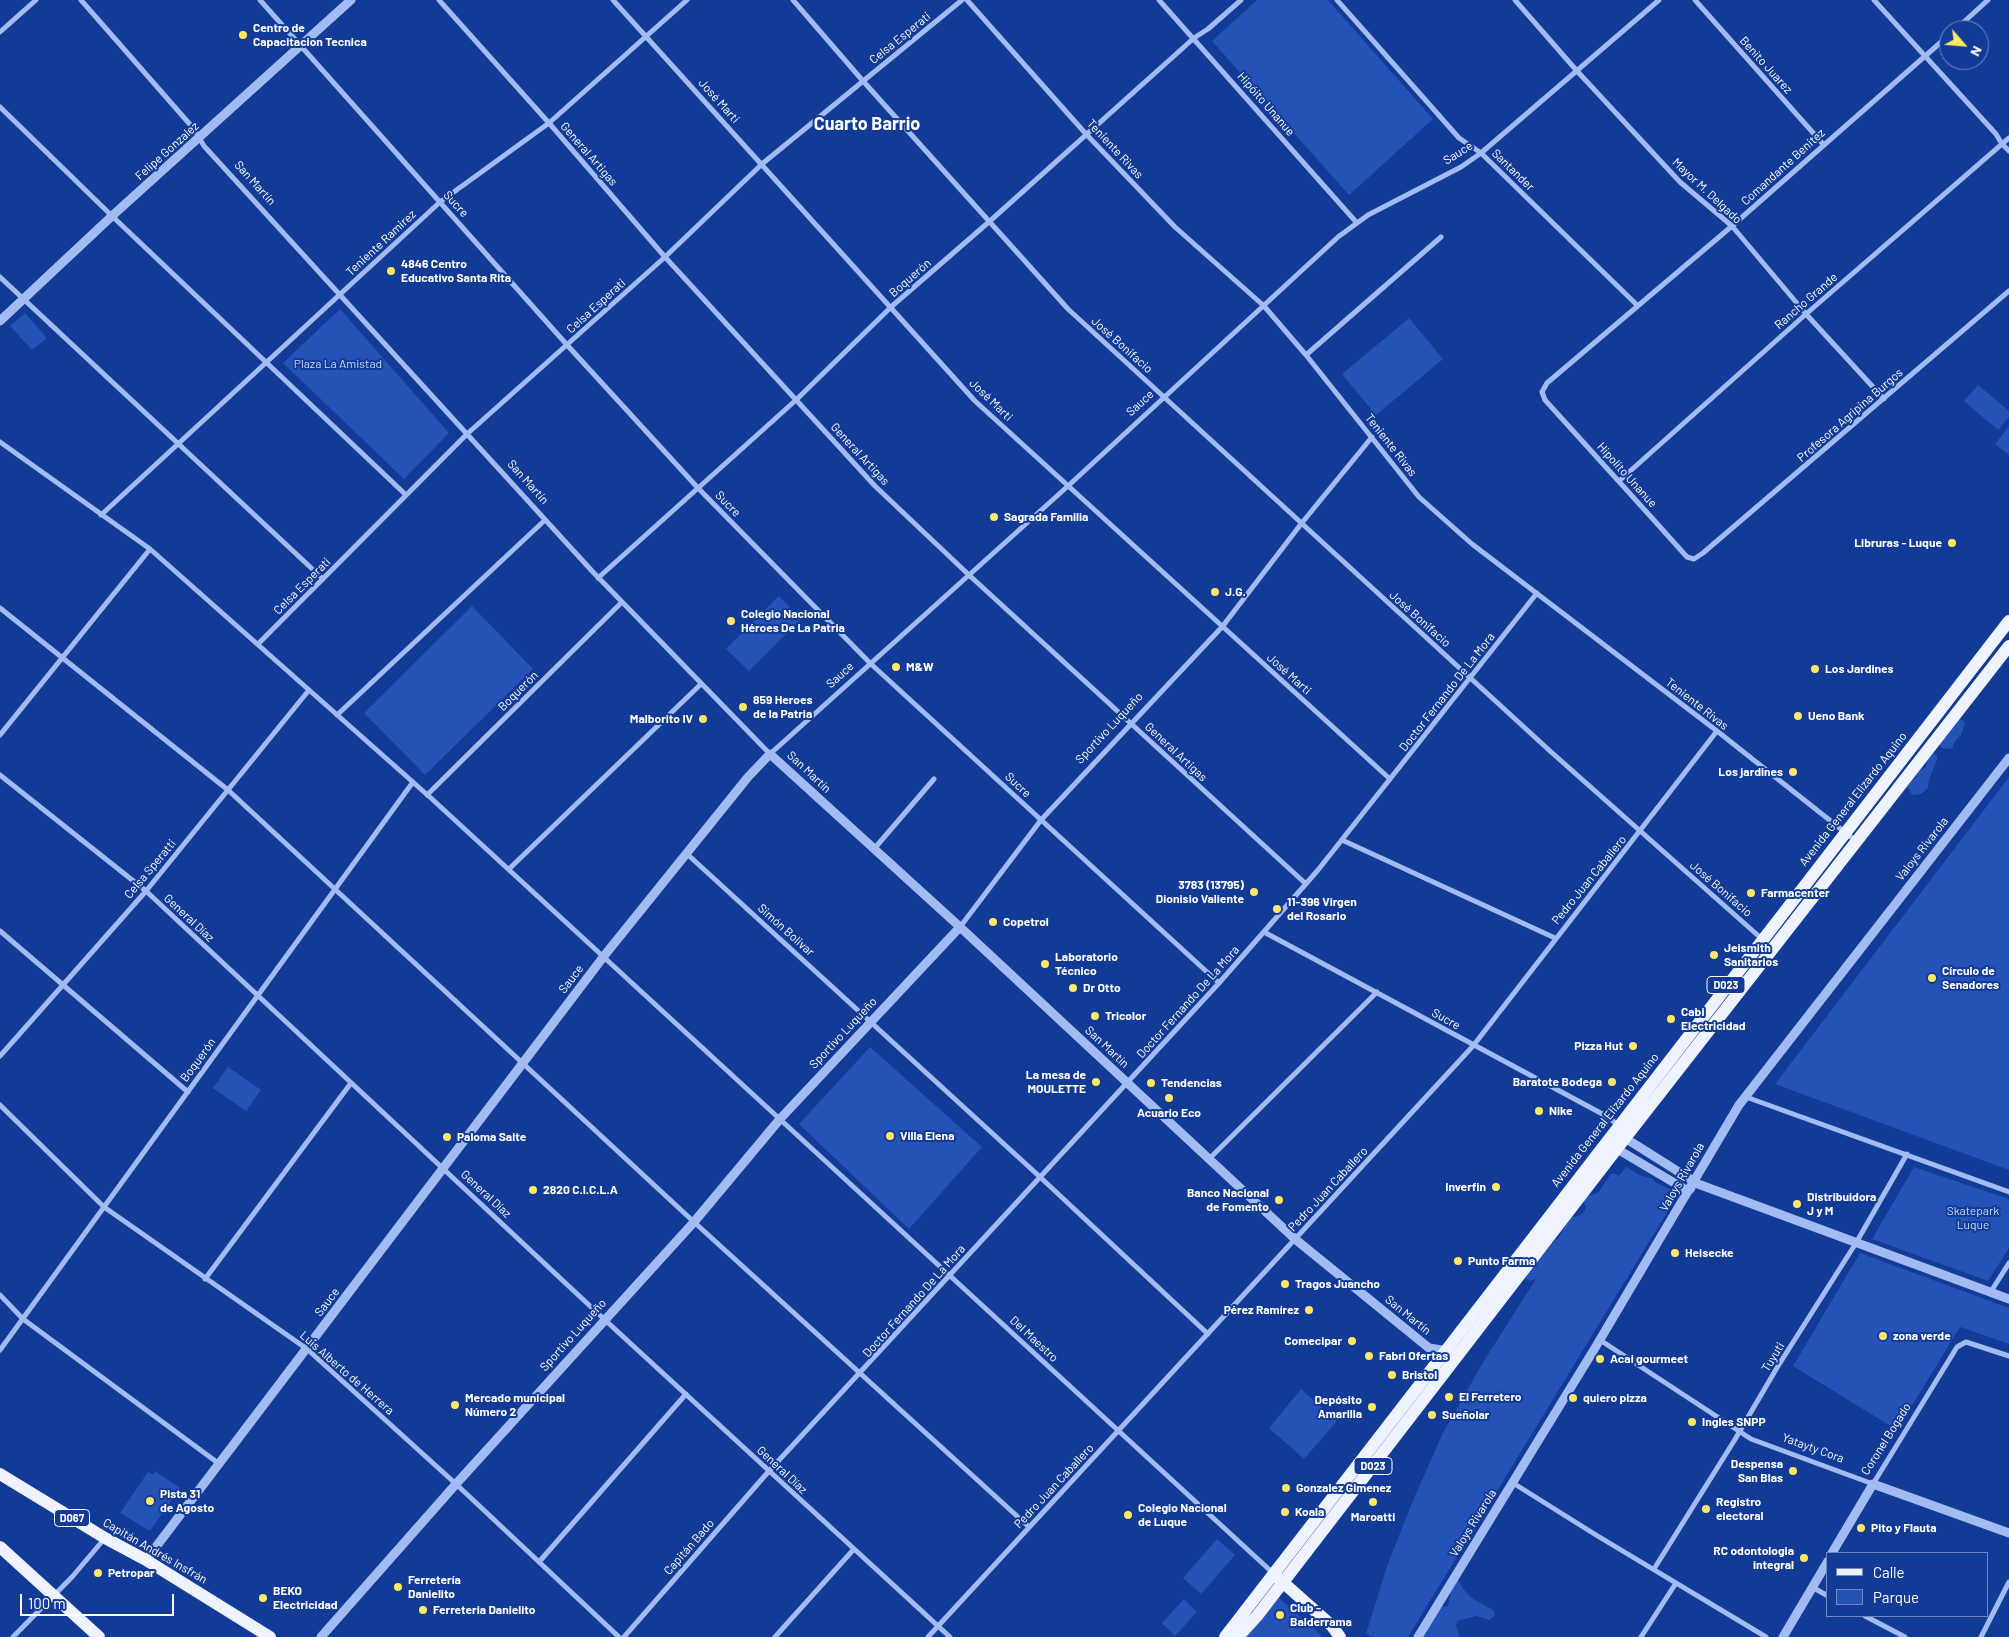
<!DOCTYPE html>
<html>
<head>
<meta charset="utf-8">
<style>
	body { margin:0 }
	#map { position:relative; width:2009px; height:1637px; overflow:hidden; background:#123a97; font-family:Barlow,sans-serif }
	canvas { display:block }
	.legend { position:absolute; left:1826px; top:1552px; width:162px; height:65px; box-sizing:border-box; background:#123a97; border:1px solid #7189c1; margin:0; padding:6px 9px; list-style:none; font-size:15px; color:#fff }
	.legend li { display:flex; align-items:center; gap:10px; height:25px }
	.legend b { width:25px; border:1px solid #7189c1 }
	.north { position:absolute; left:1939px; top:20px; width:50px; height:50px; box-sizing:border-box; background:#123a97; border:1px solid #7189c1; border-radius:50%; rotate:117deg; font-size:14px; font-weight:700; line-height:20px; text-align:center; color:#fff }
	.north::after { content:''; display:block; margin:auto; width:18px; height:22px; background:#ffe865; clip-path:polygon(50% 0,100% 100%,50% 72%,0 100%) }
	.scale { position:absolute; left:20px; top:1594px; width:154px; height:22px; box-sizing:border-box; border:2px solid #fff; border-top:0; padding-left:6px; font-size:15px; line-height:18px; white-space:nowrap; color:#fff; -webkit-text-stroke:4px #123a97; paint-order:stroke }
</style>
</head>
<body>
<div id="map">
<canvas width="2009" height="1637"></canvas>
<ul class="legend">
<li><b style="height:6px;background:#eff3ff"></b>Calle</li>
<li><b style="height:14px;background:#2552b6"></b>Parque</li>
</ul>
<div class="north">N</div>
<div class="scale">100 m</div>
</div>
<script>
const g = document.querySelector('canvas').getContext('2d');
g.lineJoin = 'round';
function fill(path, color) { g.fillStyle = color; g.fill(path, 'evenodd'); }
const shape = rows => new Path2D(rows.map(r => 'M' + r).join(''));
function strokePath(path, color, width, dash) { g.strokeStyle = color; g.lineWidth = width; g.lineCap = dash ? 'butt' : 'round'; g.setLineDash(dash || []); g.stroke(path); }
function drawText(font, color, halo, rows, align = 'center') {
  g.font = font + ' Barlow,sans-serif'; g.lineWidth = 4; g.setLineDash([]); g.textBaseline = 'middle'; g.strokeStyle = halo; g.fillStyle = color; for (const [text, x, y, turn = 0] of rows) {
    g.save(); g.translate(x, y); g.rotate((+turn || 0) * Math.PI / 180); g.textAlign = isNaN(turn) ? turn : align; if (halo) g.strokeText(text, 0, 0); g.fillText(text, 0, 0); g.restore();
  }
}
fill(shape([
	[1257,0,1328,0,1433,119,1349,195,1212,41],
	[340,309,449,433,404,479,283,363],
	[25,313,47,338,32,350,10,326],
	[1409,318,1443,359,1376,415,1342,374],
	[1978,385,2009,411,2009,417,1998,430,1964,401],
	[2009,426,2009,455,1995,444],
	[779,596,801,619,749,671,726,649],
	[472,606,533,669,425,775,364,713],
	[1959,719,1963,720,1965,723,1961,735,1955,741,1952,749,1941,748,1939,744],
	[1934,753,1937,756,1937,760,1929,780,1928,788,1921,794,1912,795,1906,785,1916,778,1919,771,1926,767,1928,759],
	[2009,777,2009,1170,1775,1084],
	[870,1047,982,1147,909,1229,799,1124],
	[228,1067,261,1090,246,1111,213,1088],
	[1626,1167,1640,1175,1653,1179,1655,1182,1670,1189,1677,1196,1408,1637,1373,1637,1366,1634,1387,1566,1414,1498,1443,1433,1482,1364,1536,1279,1530,1281,1526,1279,1525,1275,1541,1255,1559,1237,1569,1218,1581,1215,1584,1212,1586,1208,1583,1200,1586,1197,1598,1193,1610,1175,1613,1173,1619,1176],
	[1914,1167,2009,1199,2009,1248,1988,1281,1872,1239],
	[1860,1253,2009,1308,2009,1344,1960,1327,1897,1430,1793,1366],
	[1301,1389,1337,1421,1304,1459,1269,1428],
	[155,1471,180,1488,150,1531,120,1513,148,1472,153,1475],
	[1217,1539,1235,1555,1201,1594,1183,1578],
	[1457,1578,1464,1590,1473,1599,1493,1610,1495,1614,1493,1617,1489,1620,1477,1616,1457,1621,1456,1626,1460,1637,1423,1637,1427,1632,1427,1624,1442,1603,1444,1607,1448,1606,1451,1589],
	[1278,1597,1320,1634,1322,1637,1244,1637],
	[1184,1599,1197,1612,1175,1636,1162,1623]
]), '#2552b6');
strokePath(shape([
	[81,0,194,129,204,146,592,571,770,754,1068,486,1338,237,1368,215,1461,167,1481,153,1659,0],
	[260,0,568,346,698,488,871,664,1219,983],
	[439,0,549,123,665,257,875,486,969,575,1306,884],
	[613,0,975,401,1390,779],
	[793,0,863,81,1068,309,1550,751,1762,939],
	[967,0,1086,134,1175,227,1264,306,1306,355,1419,497,1472,544,1717,731,1856,841],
	[1159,0,1357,223],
	[1337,0,1459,138,1481,153,1638,306],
	[1515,0,1577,71,1680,182,1732,226,1806,314,1884,399],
	[1695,0,1823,144],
	[1874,0,1996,134,2002,144,2009,151],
	[1955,30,1988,0],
	[0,32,36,0],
	[1949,35,1732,226,1547,383,1542,392,1545,400,1652,518,1687,557,1694,559,1703,553,2009,291],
	[0,107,112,216,406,495],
	[0,277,323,579],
	[1306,355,1441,237],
	[0,442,150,549,432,799,1273,1573],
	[1619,481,1806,314,2009,138],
	[101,515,440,202,549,123,687,0],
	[598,578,796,400,891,307,990,221,1194,38,1208,29,1241,0],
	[0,608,228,790,694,1222,1029,1527],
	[258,644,467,434,665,257,762,164,962,0],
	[337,715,545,520],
	[0,735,150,549],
	[0,775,146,891,605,1320,950,1637],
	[427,795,622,602],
	[1342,840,1555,938],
	[874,849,934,779],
	[686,853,1040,1177,1208,1334],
	[509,869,701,684],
	[960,927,1041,820,1222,627,1301,524,1372,437],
	[0,931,188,1092],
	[1264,932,1608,1117,1618,1125],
	[0,1056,146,891,309,690],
	[1746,1097,2009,1192],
	[0,1105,104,1207,307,1349,456,1484,619,1637],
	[1209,1159,1377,992],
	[205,1279,351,1083],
	[1990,1293,2009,1263],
	[0,1295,23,1319,218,1463],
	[1600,1340,1751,1439,1873,1484,1957,1347,1966,1342,2009,1356],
	[0,1350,413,782],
	[1513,1483,1596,1535,1766,1637],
	[539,1562,686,1394],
	[1654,1569,1734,1441,1778,1366,1856,1243,1907,1154],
	[1812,1587,1828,1596],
	[1865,1616,1905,1637],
	[13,1637,72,1577,105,1538],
	[624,1637,769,1471,1219,983,1318,870,1537,593],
	[775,1637,854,1549],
	[928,1637,1473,1046,1717,731],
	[1641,1637,1676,1583],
	[1981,1637,2009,1582]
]), '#a2bcf3', 5);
strokePath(shape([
	[0,321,112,216,351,0],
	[1623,1134,1625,1138,1698,1184,2009,1299],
	[1617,1144,1617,1149,1688,1191,1691,1188],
	[1832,1553,1873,1484,2009,1533],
	[146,1560,604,956,748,777,770,754,960,927,1295,1239,1429,1348,1449,1351],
	[321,1637,456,1484,694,1222,780,1119,960,927],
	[1418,1637,1595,1348,1739,1105,2009,758],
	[1783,1637,1828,1561]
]), '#a2bcf3', 9);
strokePath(shape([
	[0,1474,105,1538,146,1560,270,1637],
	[0,1547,99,1637],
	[1277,1577,1332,1626,1340,1637],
	[1225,1637,2009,621],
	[1238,1637,1257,1616,1625,1138,2009,646]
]), '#eff3ff', 12);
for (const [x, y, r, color] of [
	[243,35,5,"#ffe865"],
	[391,271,5,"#ffe865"],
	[994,517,5,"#ffe865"],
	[1952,543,5,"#ffe865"],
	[1215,592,5,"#ffe865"],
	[731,621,5,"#ffe865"],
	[896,667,5,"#ffe865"],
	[1815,669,5,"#ffe865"],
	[743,707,5,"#ffe865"],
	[1798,716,5,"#ffe865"],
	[703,719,5,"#ffe865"],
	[1793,772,5,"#ffe865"],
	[1254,892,5,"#ffe865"],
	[1751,893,5,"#ffe865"],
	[1277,909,5,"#ffe865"],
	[993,922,5,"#ffe865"],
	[1714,955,5,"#ffe865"],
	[1045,964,5,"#ffe865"],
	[1932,978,5,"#ffe865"],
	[1073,988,5,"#ffe865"],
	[1095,1016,5,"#ffe865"],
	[1671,1019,5,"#ffe865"],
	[1633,1046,5,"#ffe865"],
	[1096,1082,5,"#ffe865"],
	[1612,1082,5,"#ffe865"],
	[1151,1083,5,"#ffe865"],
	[1169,1098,5,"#ffe865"],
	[1539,1111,5,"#ffe865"],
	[890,1136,5,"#ffe865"],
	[447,1137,5,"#ffe865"],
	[1496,1187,5,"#ffe865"],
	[533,1190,5,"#ffe865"],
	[1279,1200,5,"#ffe865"],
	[1797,1204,5,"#ffe865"],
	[1675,1253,5,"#ffe865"],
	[1458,1261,5,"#ffe865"],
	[1285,1284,5,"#ffe865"],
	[1309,1310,5,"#ffe865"],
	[1883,1336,5,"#ffe865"],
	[1352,1341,5,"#ffe865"],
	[1369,1356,5,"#ffe865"],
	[1600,1359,5,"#ffe865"],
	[1392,1375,5,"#ffe865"],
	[1449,1397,5,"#ffe865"],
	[1573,1398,5,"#ffe865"],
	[455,1405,5,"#ffe865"],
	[1372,1407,5,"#ffe865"],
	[1432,1415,5,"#ffe865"],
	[1692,1422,5,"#ffe865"],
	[1793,1471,5,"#ffe865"],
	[1286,1488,5,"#ffe865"],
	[150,1501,5,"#ffe865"],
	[1373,1502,5,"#ffe865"],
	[1706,1509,5,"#ffe865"],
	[1285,1512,5,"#ffe865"],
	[1128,1515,5,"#ffe865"],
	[1861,1528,5,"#ffe865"],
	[1804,1558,5,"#ffe865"],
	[98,1573,5,"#ffe865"],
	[398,1587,5,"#ffe865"],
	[263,1598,5,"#ffe865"],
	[423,1610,5,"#ffe865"],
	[1280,1615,5,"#ffe865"]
]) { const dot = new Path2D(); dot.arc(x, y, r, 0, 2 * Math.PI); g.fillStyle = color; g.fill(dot); strokePath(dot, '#123a97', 2); }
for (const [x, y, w] of [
	[1726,985,38],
	[1373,1466,38],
	[72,1518,35]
]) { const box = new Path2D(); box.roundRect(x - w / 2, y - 8.5, w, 17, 4); g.fillStyle = '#123a97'; g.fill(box); strokePath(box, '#fff', 1); }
drawText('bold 11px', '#fff', null, [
	["D023",1726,985],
	["D023",1373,1466],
	["D067",72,1518]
]);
drawText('bold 12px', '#fff', '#123a97', [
	["Centro de",253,28],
	["Capacitacion Tecnica",253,42],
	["4846 Centro",401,264],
	["Educativo Santa Rita",401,278],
	["Sagrada Familia",1004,517],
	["Libruras - Luque",1942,543,"right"],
	["J.G.",1225,592],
	["Colegio Nacional",741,614],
	["Héroes De La Patria",741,628],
	["M&W",906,667],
	["Los Jardines",1825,669],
	["859 Heroes",753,700],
	["de la Patria",753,714],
	["Ueno Bank",1808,716],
	["Malborito IV",693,719,"right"],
	["Los jardines",1783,772,"right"],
	["3783 (13795)",1244,885,"right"],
	["Dionisio Valiente",1244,899,"right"],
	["Farmacenter",1761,893],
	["11-396 Virgen",1287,902],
	["del Rosario",1287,916],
	["Copetrol",1003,922],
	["Jeismith",1724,948],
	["Sanitarios",1724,962],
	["Laboratorio",1055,957],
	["Técnico",1055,971],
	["Círculo de",1942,971],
	["Senadores",1942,985],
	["Dr Otto",1083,988],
	["Cabi",1681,1012],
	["Electricidad",1681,1026],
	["Tricolor",1105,1016],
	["Pizza Hut",1623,1046,"right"],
	["La mesa de",1086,1075,"right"],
	["MOULETTE",1086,1089,"right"],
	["Baratote Bodega",1602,1082,"right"],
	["Tendencias",1161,1083],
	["Nike",1549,1111],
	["Acuario Eco",1169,1113,"center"],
	["Villa Elena",900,1136],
	["Paloma Saite",457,1137],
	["Inverfin",1486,1187,"right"],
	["2820 C.I.C.L.A",543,1190],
	["Banco Nacional",1269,1193,"right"],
	["de Fomento",1269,1207,"right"],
	["Distribuidora",1807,1197],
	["J y M",1807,1211],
	["Heisecke",1685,1253],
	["Punto Farma",1468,1261],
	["Tragos Juancho",1295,1284],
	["Pérez Ramírez",1299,1310,"right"],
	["zona verde",1893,1336],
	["Comecipar",1342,1341,"right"],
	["Fabri Ofertas",1379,1356],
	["Acai gourmeet",1610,1359],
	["Bristol",1402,1375],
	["El Ferretero",1459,1397],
	["Mercado municipal",465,1398],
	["Número 2",465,1412],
	["quiero pizza",1583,1398],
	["Depósito",1362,1400,"right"],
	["Amarilla",1362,1414,"right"],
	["Sueñolar",1442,1415],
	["Ingles SNPP",1702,1422],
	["Despensa",1783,1464,"right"],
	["San Blas",1783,1478,"right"],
	["Gonzalez Gimenez",1296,1488],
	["Pista 31",160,1494],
	["de Agosto",160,1508],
	["Registro",1716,1502],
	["electoral",1716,1516],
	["Colegio Nacional",1138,1508],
	["de Luque",1138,1522],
	["Koala",1295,1512],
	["Maroatti",1373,1517,"center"],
	["Pito y Flauta",1871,1528],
	["RC odontologia",1794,1551,"right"],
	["integral",1794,1565,"right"],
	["Petropar",108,1573],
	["Ferretería",408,1580],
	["Danielito",408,1594],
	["BEKO",273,1591],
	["Electricidad",273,1605],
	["Club -",1290,1608],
	["Balderrama",1290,1622],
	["Ferreteria Danielito",433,1610]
], 'left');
drawText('12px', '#fff', '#123a97', [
	["Celsa Esperati",900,38,-39],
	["Benito Juarez",1766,65,48],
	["José Marti",719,101,48],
	["Hipóito Unanue",1266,104,49],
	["Teniente Rivas",1115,149,47],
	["Felipe Gonzalez",167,151,-42],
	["Sauce",1458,153,-32],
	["General Artigas",589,154,49],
	["Comandante Benitez",1783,167,-42],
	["Santander",1513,170,44],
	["San Martín",255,183,48],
	["Mayor M. Delgado",1707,191,43],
	["Sucre",456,204,48],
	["Teniente Ramirez",381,243,-43],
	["Boquerón",910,278,-41],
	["Rancho Grande",1806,301,-41],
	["Celsa Esperati",596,306,-42],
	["José Bonifacio",1122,345,42],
	["José Marti",991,400,44],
	["Sauce",1140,403,-42],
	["Profesora Agripina Burgos",1850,415,-41],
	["Teniente Rivas",1391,445,52],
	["General Artigas",860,454,47],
	["Hipolito Unanue",1627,475,48],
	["San Martín",528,482,48],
	["Sucre",728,504,46],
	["Celsa Esperati",302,586,-45],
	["José Bonifacio",1420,619,42],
	["José Marti",1289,674,42],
	["Sauce",840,675,-42],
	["Boquerón",518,691,-45],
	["Doctor Fernando De La Mora",1447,692,-52],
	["Teniente Rivas",1697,704,38],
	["Sportivo Luqueño",1109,728,-47],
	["General Artigas",1176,752,43],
	["San Martín",809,772,43],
	["Sucre",1018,785,43],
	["Avenida General Elizardo Aquino",1853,799,-52],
	["Valoys Rivarola",1922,849,-52],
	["Celsa Speratti",150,869,-50],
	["Pedro Juan Caballero",1589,880,-51],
	["José Bonifacio",1721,889,41],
	["General Díaz",189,918,43],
	["Simón Bolivar",786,930,42],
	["Sauce",571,979,-53],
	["Doctor Fernando De La Mora",1188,1002,-48],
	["Sucre",1446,1019,29],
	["Sportivo Luqueño",843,1033,-47],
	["San Martín",1107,1047,43],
	["Boquerón",198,1060,-54],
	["Avenida General Elizardo Aquino",1605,1120,-52],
	["Valoys Rivarola",1682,1177,-60],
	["Pedro Juan Caballero",1328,1189,-47],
	["General Díaz",486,1194,43],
	["Doctor Fernando De La Mora",914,1301,-48],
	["Sauce",327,1302,-53],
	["San Martín",1408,1315,39],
	["Sportivo Luqueño",573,1335,-48],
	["Del Maestro",1034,1339,43],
	["Tuyuti",1773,1357,-59],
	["Luis Alberto de Herrera",347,1373,41],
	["Coronel Bogado",1886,1439,-58],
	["Yatayty Cora",1813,1448,20],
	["General Díaz",782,1470,43],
	["Pedro Juan Caballero",1054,1486,-47],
	["Valoys Rivarola",1473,1523,-58],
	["Capitán Bado",689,1547,-49],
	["Capitán Andrés Insfrán",155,1551,30]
]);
drawText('12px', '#cadafd', '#123a97', [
	["Plaza La Amistad",338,364],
	["Skatepark",1973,1211],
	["Luque",1973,1225]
]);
drawText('bold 18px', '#fff', '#123a97', [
	["Cuarto Barrio",867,124]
]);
</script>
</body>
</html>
